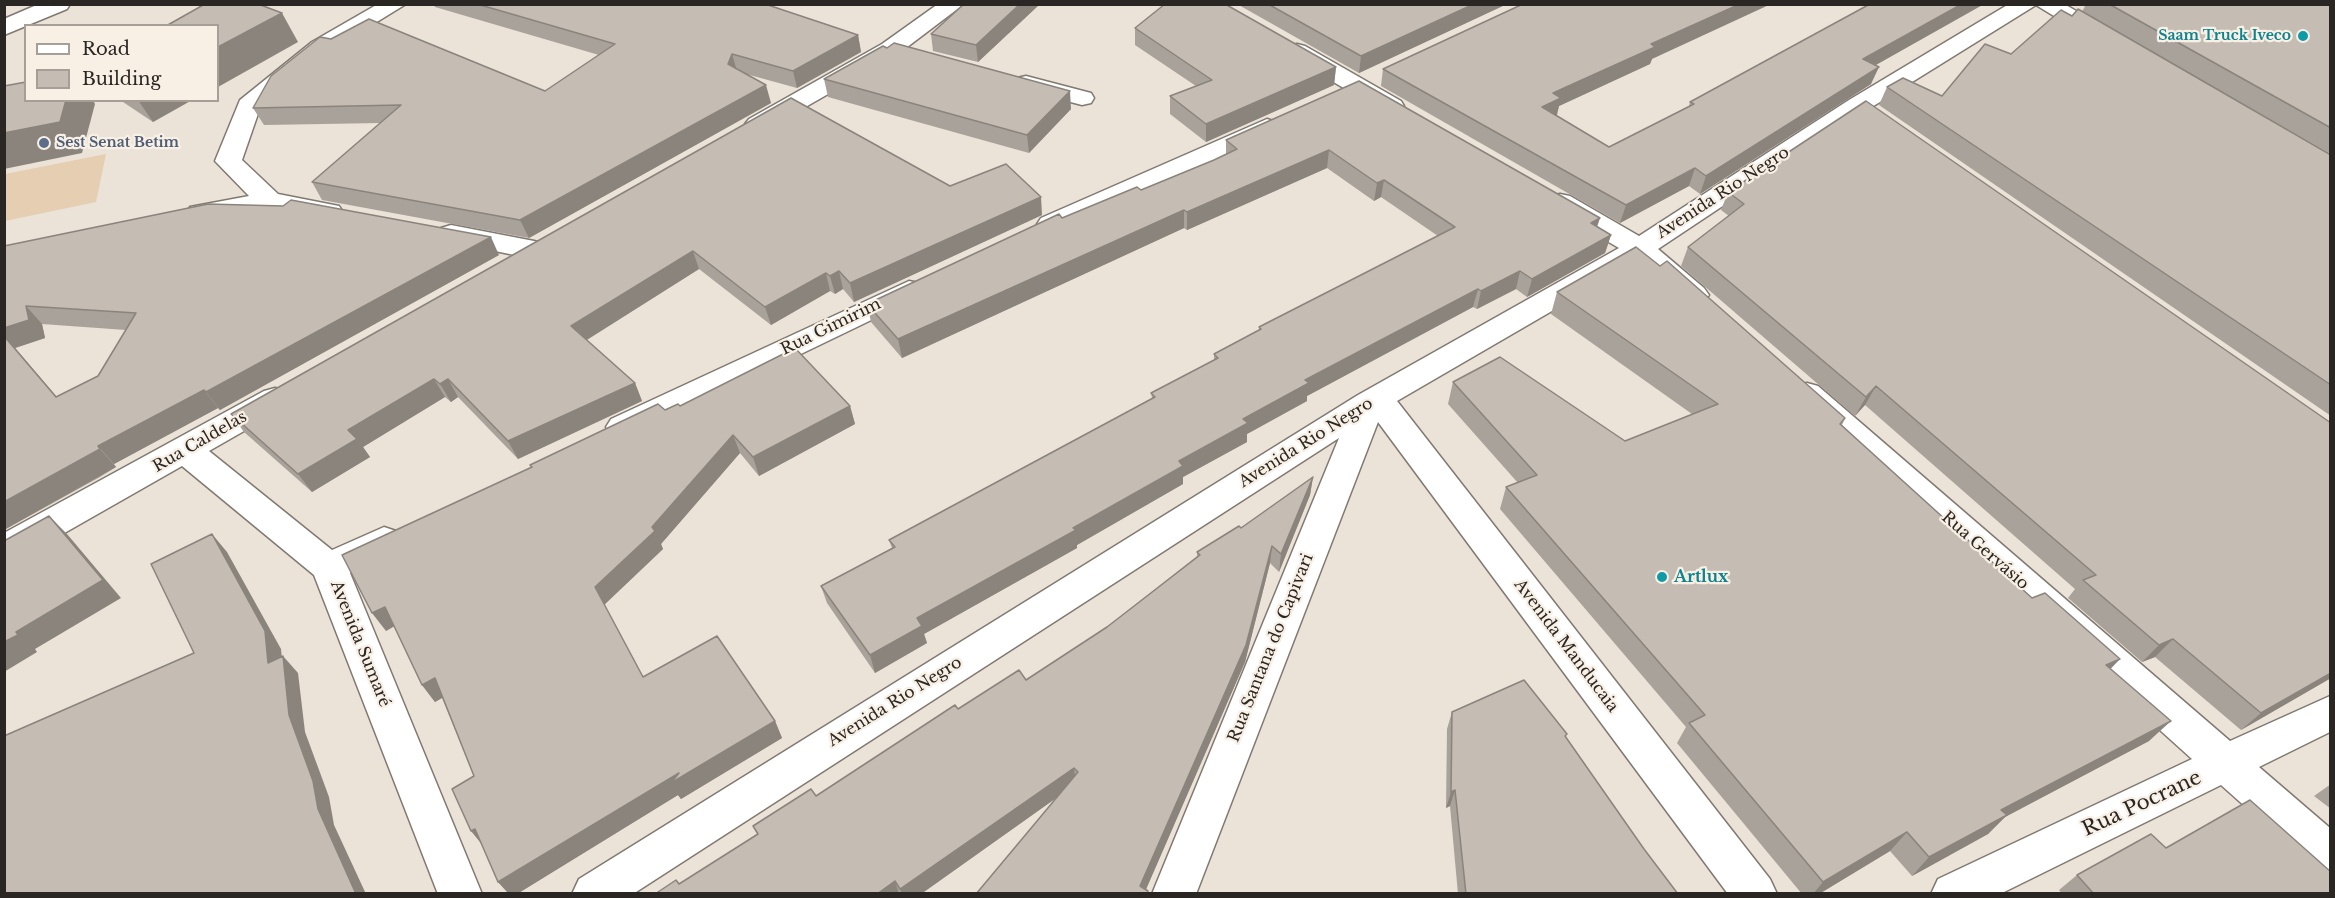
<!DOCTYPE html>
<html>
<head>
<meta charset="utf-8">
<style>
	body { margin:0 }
	#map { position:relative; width:2335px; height:898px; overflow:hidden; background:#ebe2d8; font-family:"Libre Baskerville",serif }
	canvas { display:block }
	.frame { position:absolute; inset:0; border:6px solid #2a2623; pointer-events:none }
	.legend { position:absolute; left:24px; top:24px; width:195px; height:78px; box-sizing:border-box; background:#f8efe5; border:2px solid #a69f97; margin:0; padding:8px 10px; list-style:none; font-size:18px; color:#2a2623 }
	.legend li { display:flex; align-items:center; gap:12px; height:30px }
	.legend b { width:30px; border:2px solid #a69f97 }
</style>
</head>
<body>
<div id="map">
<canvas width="2335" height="898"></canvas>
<div class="frame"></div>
<ul class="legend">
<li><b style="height:8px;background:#fff"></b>Road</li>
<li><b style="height:16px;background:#c5bcb3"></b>Building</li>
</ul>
</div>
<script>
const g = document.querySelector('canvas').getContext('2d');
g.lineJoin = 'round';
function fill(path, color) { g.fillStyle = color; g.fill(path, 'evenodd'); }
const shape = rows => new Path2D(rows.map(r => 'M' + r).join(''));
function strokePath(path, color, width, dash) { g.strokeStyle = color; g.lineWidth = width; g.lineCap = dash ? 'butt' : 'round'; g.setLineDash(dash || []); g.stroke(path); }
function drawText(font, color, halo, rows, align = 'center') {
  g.font = font + ' "Libre Baskerville",serif'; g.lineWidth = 4.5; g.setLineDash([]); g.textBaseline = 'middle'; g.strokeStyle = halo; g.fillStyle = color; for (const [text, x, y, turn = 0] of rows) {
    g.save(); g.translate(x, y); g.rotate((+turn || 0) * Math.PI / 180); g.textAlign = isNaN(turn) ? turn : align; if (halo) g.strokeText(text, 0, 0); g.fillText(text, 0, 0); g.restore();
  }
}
fill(shape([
	[106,154,96,202,5,221,5,174]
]), '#e5ceb2');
const street = shape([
	[378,4,406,4,328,52,260,108,242,160,278,194,339,206,343,212,339,218,329,220,269,209,200,221,190,219,186,213,190,207,249,196,215,161,240,100,312,42,378,4],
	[938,4,964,4,898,54,767,129,758,132,749,129,745,124,749,119,882,44,938,4],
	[2009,4,2064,4,2106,28,2110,33,2106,38,2090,38,2036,5,1867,110,1658,249,1704,288,1709,295,1704,302,1694,305,1684,302,1638,261,1397,401,1770,879,1777,894,1728,894,1378,422,1196,894,1152,894,1339,438,633,894,572,894,579,879,1358,395,1619,248,1550,208,1546,202,1550,196,1560,194,1570,196,1639,236,1849,100,2009,4],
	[1297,44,1305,46,1401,101,1404,106,1401,111,1392,113,1383,111,1289,56,1285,51,1289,46,1297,44],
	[1026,76,1091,93,1094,98,1091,103,1082,105,1017,88,1014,83,1017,78,1026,76],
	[1267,119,1276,122,1280,127,1276,132,1061,230,1051,232,1041,230,1037,224,1041,218,1267,119],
	[451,225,534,241,544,244,548,250,544,256,534,259,441,240,437,234,441,228,451,225],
	[909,281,919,283,924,290,919,297,633,435,622,439,611,435,606,427,611,419,909,281],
	[1807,383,1818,386,2230,741,2330,696,2330,732,2259,767,2330,828,2330,875,2315,869,2221,785,2000,894,1931,894,1938,879,2192,759,1796,402,1791,394,1796,386,1807,383],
	[275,388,286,391,291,399,286,407,209,451,332,550,384,527,396,531,402,541,396,551,350,573,482,894,438,894,314,575,182,466,17,560,4,564,4,533,264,391,275,388]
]);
const highway = shape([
	[39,4,70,4,67,9,4,35,4,19,39,4]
]);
strokePath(street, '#817970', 3);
strokePath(highway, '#817970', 3);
fill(street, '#fff');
fill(highway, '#fff');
fill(shape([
	[433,4,765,4,858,35,861,52,797,88,746,74,771,103,529,238,322,200,312,182,380,123,264,125,253,108,545,91,599,55,435,7],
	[1040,4,978,62,933,51,931,34],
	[1237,4,1507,4,1359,73],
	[1870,4,1984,4,1876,65,1871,84,1700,194,1689,186,1620,223,1381,86,1383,69,1652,59,1650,64,1559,106,1556,115,1609,147,1689,106,1690,102],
	[2086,4,2331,4,2331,154,2082,12],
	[1135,28,1336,67,1334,85,1206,142,1170,114,1170,96,1196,86,1135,45],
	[2011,54,2331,155,2331,416,1879,105,1887,87,1942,96],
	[824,79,1071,109,1029,153,828,97],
	[1359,81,1611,235,1605,253,1527,297,1516,289,1477,309,1473,307,1307,396,1307,401,1247,434,1247,442,1183,477,1183,484,1077,545,1077,548,924,634,927,643,875,673,827,603,821,586,892,548,889,540,1152,398,1151,393,1214,360,1214,354,1259,330,1259,327,1438,236,1381,197,1374,201,1327,168,1187,230,1184,228,902,358,871,322,867,304,1062,218,1141,190,1214,160,1226,154,1226,140],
	[791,98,950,186,1042,215,854,302,843,289,835,294,830,291,771,325,699,269,587,340,635,383,642,401,518,459,458,397,451,402,445,397,363,447,370,457,312,492,244,432,231,414],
	[120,100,192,100,153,122],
	[1728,192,2331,423,2331,678,2241,730,2155,657,2142,662,2068,598,2075,589,1865,405,1855,416,1681,266,1688,247,1729,216,1721,210],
	[4,246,499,255,220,410,218,408,114,464,116,467,100,477,4,530],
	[42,324,126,330,98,376,57,397,15,348,45,338],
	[1557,292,1845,418,1842,425,2032,598,2111,669,2149,741,2005,817,1988,834,1912,876,1890,851,1819,894,1802,894,1677,743,1686,727,1500,509,1506,487,1518,483,1448,404,1453,382,1625,441,1692,414,1551,314],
	[680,406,850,406,855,424,759,476,740,453,661,544,663,549,604,605,643,677,775,721,782,738,681,799,678,795,517,894,509,894,498,882,474,776,442,698,435,702,422,685,394,626,386,631,532,467,530,465,665,410],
	[1313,477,1310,495,1279,572,1270,563,1245,662,1146,889,1148,891,1148,894,976,894,1056,798,921,894,655,894,679,884,757,834,753,826,816,796,958,709,1026,680,1107,627,1197,556,1197,552,1241,528],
	[1452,712,1566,737,1644,849,1678,894,1458,894,1450,806,1446,808,1447,729],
	[2331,784,2331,809,2314,796],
	[2166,848,2331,894,2062,894,2059,890,2077,875]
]), '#a9a29a');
fill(shape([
	[1020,4,1040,4,978,62,976,45],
	[1474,4,1507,4,1359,73,1361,56],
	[1740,4,1771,4,1652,59,1650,64,1559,106,1557,115,1538,125,1542,107,1553,93,1651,44],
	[1962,4,1984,4,1856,76,1863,59],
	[282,13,298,42,218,87,218,47],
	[858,35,861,52,797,88,793,71],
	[732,54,737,71,728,64],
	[1336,67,1334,85,1206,142,1206,124],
	[1879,67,1871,84,1700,194,1706,176],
	[766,85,771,103,529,238,520,220],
	[1070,91,1071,109,1029,153,1027,135],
	[66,100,93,100,95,104,82,153,4,169,4,133],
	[138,100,192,100,153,122],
	[1329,150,1327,168,1187,230,1187,212],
	[1695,168,1689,186,1620,223,1626,205],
	[1384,180,1381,197,1374,201,1377,183],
	[1041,197,1042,215,854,302,850,283],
	[1184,210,1184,228,902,358,898,339],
	[1600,218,1594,236,1591,223],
	[1611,235,1605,253,1527,297,1532,279],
	[491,237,499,255,220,410,206,392],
	[693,251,699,269,580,344,571,326],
	[839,271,843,289,835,294,830,276],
	[1520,271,1516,289,1477,309,1481,291],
	[826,273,830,291,771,325,765,307],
	[1478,289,1473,307,1307,396,1307,401,1247,434,1247,442,1183,477,1183,484,1077,545,1077,548,924,634,927,643,875,673,870,655,917,618,1073,528,1179,461,1243,419,1305,380],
	[26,306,42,324,45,338,15,348,72,415,4,336,4,328],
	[434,379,445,397,363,447,370,457,312,492,298,474,348,430],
	[448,379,458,397,451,402,440,384],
	[635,383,642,401,518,459,508,441],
	[1876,386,1865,405,1855,416,1866,397],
	[204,390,218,408,114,464,98,446],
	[850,406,855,424,759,476,753,457],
	[733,435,740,453,661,544,663,549,604,605,595,587,652,527],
	[100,449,116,467,4,530,4,502],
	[1313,477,1310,495,1279,572,1281,554],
	[49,516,67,534,121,598,35,649,37,652,4,672,4,642,16,632],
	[212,534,227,552,281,649,284,680,268,663],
	[1272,546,1270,563,1245,662,1144,894,1140,886],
	[385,607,398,624,386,631,372,613],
	[2173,639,2155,657,2142,662,2159,645],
	[283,656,298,673,305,732,329,797,334,825,366,894,356,894,318,809,289,715],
	[2120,659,2100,680,2106,665],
	[2331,673,2331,678,2241,730,2261,713],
	[435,678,447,695,435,702,422,685],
	[775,721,782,738,681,799,678,795,517,894,509,894,498,882,679,773],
	[2171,721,2149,741,2005,817,1988,834,1912,876,1929,857,2001,810],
	[1074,768,1076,784,921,894,902,894,900,889],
	[1455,790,1450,806,1446,808,1451,792],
	[475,829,484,847,471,831],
	[1907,832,1890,851,1819,894,1813,894,1823,882],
	[895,881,899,894,877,894]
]), '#8a847d');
const building = shape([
	[205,4,258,4,282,13,218,47,218,26,166,26,205,4],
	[477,4,765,4,858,35,793,71,732,54,728,64,766,85,520,220,312,182,401,105,253,108,271,76,320,37,331,39,369,19,545,91,615,44,477,4],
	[964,4,1020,4,976,45,931,34,964,4],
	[1165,4,1225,4,1336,67,1206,124,1170,96,1212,80,1135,28,1165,4],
	[1268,4,1474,4,1361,56,1268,4],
	[1523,4,1740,4,1651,44,1655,47,1553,93,1561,98,1542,107,1609,147,1694,104,1690,102,1870,4,1962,4,1863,59,1879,67,1706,176,1695,168,1626,205,1383,69,1523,4],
	[2109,4,2331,4,2331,128,2109,4],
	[2078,9,2331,155,2331,385,1887,87,1903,78,1942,96,1985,44,2011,54,2061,10,2072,16,2078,9],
	[894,43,1070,91,1027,135,824,79,883,46,887,48,894,43],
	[1359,81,1600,218,1591,223,1611,235,1532,279,1520,271,1481,291,1478,289,1305,380,1309,383,1243,419,1248,423,1179,461,1183,466,1073,528,1076,530,917,618,922,626,870,655,821,586,895,547,889,540,1155,397,1151,393,1218,358,1214,354,1261,329,1259,327,1455,227,1384,180,1377,183,1329,150,1187,212,1184,210,898,339,867,304,1059,214,1062,218,1137,187,1141,190,1214,160,1237,149,1226,140,1359,81],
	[26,82,26,100,66,100,60,122,4,133,4,86,26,82],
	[791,98,950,186,1006,164,1041,197,850,283,839,271,830,276,826,273,765,307,693,251,571,326,635,383,508,441,448,379,440,384,434,379,348,430,357,439,298,474,231,414,791,98],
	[1866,101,2331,423,2331,673,2261,713,2173,639,2159,645,2083,580,2096,575,1876,386,1866,397,1688,247,1744,204,1728,192,1866,101],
	[291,200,491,237,206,392,204,390,98,446,100,449,4,502,4,336,56,397,98,376,136,313,26,306,29,320,4,328,4,246,208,204,283,206,291,200],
	[1636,247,1660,266,1667,261,1845,418,1840,424,2032,598,2045,593,2120,659,2106,665,2171,721,2001,810,2007,815,1929,857,1907,832,1823,882,1689,723,1705,715,1506,487,1537,475,1453,382,1500,357,1625,441,1718,404,1557,292,1636,247],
	[795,348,850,406,753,457,733,435,652,527,655,531,595,587,643,677,717,636,775,721,671,783,679,773,498,882,475,829,471,831,452,789,474,776,435,678,422,685,385,607,372,613,342,555,532,467,530,465,658,404,665,410,678,404,680,406,795,348],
	[1313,477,1281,554,1272,546,1246,645,1140,886,1148,891,1147,894,976,894,1078,772,1074,768,900,889,895,881,877,894,655,894,676,880,679,884,758,834,753,826,811,789,816,796,955,705,958,709,1019,670,1026,680,1107,627,1200,555,1197,552,1239,526,1241,528,1313,477],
	[49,516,103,580,16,632,18,635,4,642,4,541,49,516],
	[212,534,265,631,268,663,283,656,289,715,313,781,318,809,356,894,4,894,4,736,194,653,151,564,212,534],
	[1524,680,1567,734,1565,736,1644,849,1678,894,1466,894,1455,790,1451,792,1452,712,1524,680],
	[2250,800,2331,872,2331,894,2094,894,2077,875,2151,834,2166,848,2250,800]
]);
fill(building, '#c5bcb3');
strokePath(building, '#8a847d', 1.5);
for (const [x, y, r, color] of [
	[2303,36,6,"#0f9aa8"],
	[44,143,6,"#5c6f8a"],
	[1662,577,6,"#0f9aa8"]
]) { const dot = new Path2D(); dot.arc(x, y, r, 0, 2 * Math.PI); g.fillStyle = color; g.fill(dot); strokePath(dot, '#f8efe5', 2); }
drawText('bold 14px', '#0d838f', '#f8efe5', [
	["Saam Truck Iveco",2291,36]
], 'right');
drawText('bold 14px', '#4e5e75', '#f8efe5', [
	["Sest Senat Betim",56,143]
], 'left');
drawText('16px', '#2a2623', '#f8efe5', [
	["Avenida Rio Negro",1723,193,-33],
	["Rua Gimirim",831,327,-26],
	["Rua Caldelas",200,442,-30],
	["Avenida Rio Negro",1306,443,-32],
	["Rua Gervásio",1985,551,41],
	["Avenida Sumaré",360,644,68],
	["Avenida Manducaia",1566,646,53],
	["Rua Santana do Capivari",1271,648,-68],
	["Avenida Rio Negro",895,702,-32]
]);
drawText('bold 16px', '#0d838f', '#f8efe5', [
	["Artlux",1674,577]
], 'left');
drawText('20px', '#2a2623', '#f8efe5', [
	["Rua Pocrane",2142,804,-25]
]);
</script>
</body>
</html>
